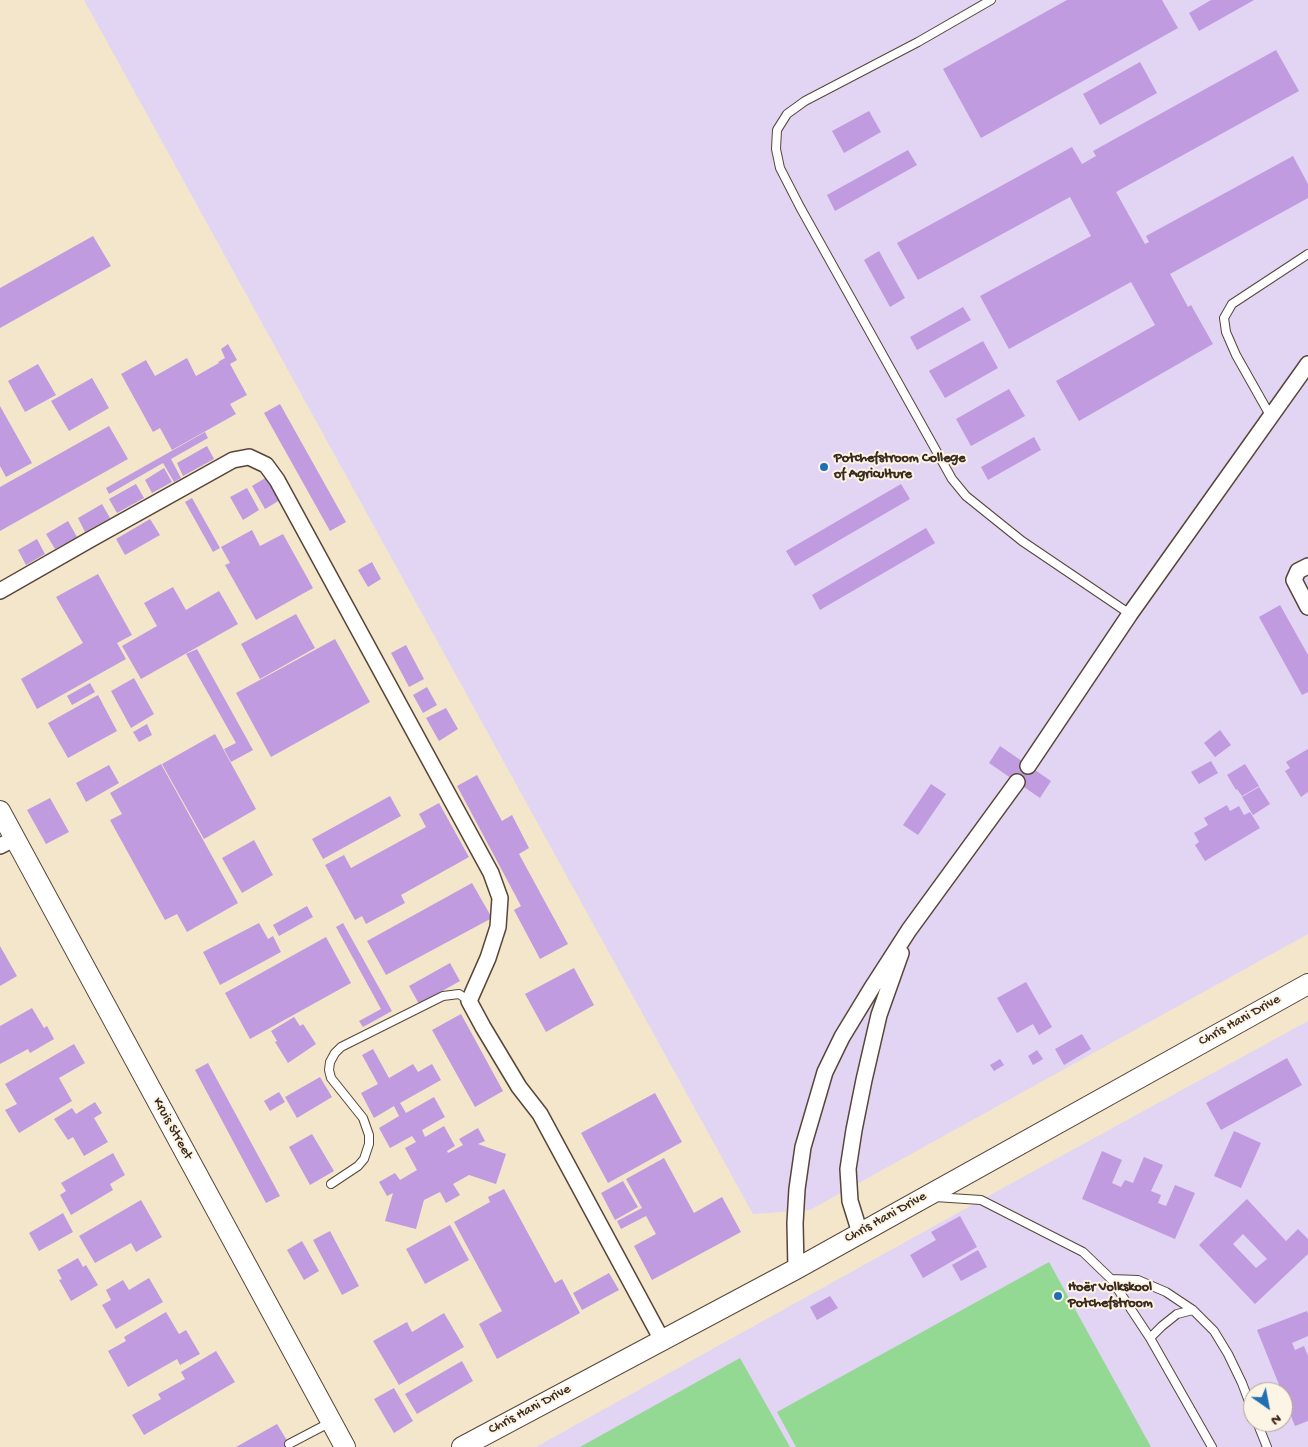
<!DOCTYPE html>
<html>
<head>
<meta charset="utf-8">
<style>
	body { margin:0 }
	#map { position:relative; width:1308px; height:1447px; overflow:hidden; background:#f3e6cb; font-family:"Gochi Hand",sans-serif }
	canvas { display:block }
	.north { position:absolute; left:1243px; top:1382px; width:50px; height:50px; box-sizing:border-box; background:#fcf5e5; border:1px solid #afa495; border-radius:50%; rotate:147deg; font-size:14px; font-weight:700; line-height:20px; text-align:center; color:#3b2a1e }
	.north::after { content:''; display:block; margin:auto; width:18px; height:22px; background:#1f6fb2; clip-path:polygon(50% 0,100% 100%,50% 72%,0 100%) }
</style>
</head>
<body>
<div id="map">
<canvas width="1308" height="1447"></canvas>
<div class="north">N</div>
</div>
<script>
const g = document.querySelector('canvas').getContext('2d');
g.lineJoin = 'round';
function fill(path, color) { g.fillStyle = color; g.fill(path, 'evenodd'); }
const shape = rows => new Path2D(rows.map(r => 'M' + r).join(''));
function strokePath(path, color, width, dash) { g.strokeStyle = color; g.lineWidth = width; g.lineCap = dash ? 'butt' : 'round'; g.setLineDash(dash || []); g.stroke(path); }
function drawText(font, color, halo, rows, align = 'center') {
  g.font = font + ' "Gochi Hand",sans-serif'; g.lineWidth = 4; g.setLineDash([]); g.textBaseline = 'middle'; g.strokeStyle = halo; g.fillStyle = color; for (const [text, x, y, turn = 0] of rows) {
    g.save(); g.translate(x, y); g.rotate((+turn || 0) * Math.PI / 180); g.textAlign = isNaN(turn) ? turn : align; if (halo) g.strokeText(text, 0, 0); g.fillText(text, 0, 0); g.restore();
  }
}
fill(shape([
	[84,0,1308,0,1308,934,810,1210,753,1214],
	[1308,1021,1308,1447,536,1447,981,1200],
	[1253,1392,1283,1392,1283,1422,1253,1422]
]), '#e2d4f3');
fill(shape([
	[1049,1262,1151,1447,796,1447,777,1412],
	[740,1358,790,1447,580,1447]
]), '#93d993');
fill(shape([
	[1067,0,1162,0,1178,28,981,138,943,69],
	[1211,0,1254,0,1199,31,1189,13],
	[1276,50,1299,91,1116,192,1145,244,1149,242,1146,236,1293,156,1308,184,1308,198,1170,274,1188,307,1191,305,1213,344,1079,421,1056,381,1155,325,1131,282,1009,349,980,296,1091,236,1070,197,918,280,897,243,1072,147,1082,164,1096,156,1093,151],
	[1140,62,1157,93,1100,125,1083,94],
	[869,111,881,132,844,153,832,131],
	[908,150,917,165,835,211,827,195],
	[93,236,111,266,0,328,0,288],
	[879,251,905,298,890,307,864,260],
	[963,307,971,320,917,350,910,337],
	[983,341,998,368,945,398,929,371],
	[228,344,237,360,230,364,247,395,230,404,236,414,172,450,160,428,153,432,121,374,146,360,155,376,187,358,196,376,219,363,218,362,225,358,221,349],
	[38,364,56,395,25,412,8,381],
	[92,378,109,408,69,431,51,401],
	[1009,389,1025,416,971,446,956,419],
	[280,404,346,522,330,531,264,413],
	[0,406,32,463,6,477,0,466],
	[109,426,128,459,0,531,0,487],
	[205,432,208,438,171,459,181,478,174,482,163,463,109,494,106,488],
	[1034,437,1041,450,988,480,981,467],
	[207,446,214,459,183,476,177,463],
	[164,468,172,482,152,493,145,480],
	[267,477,280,500,265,509,252,486],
	[136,484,144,498,117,513,109,499],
	[901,484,910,499,795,566,786,551],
	[247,488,259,510,243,520,230,497],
	[192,498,220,548,213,552,185,502],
	[102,504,110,518,85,532,78,518],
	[150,519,160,535,125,555,116,539],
	[68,521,77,537,55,549,46,534],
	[926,528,935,543,820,610,812,595],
	[252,530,260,546,283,534,313,588,256,620,225,565,230,563,221,547],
	[37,539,45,554,26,565,18,550],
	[372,562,381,579,368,587,358,570],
	[98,574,132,635,117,643,126,659,37,709,21,679,83,643,56,597],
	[173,587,186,610,219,591,238,624,141,679,122,646,157,626,144,603],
	[1280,605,1308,655,1308,692,1302,695,1259,617],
	[296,614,315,648,260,679,241,644],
	[335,639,370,702,271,757,236,693],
	[406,645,424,679,409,687,391,653],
	[197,649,253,750,231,762,224,749,236,743,186,654],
	[134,678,154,714,131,728,111,691],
	[90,683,95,692,72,705,67,696],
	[427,687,437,705,423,713,413,695],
	[98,695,117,731,68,758,48,723],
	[446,708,458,729,439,741,426,718],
	[147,724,152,735,139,742,133,732],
	[1220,730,1231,745,1215,757,1204,743],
	[215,734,256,809,204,839,162,764],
	[1000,746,1051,781,1040,798,989,763],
	[1308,749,1308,792,1301,797,1285,771,1290,768,1286,762],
	[1211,761,1218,773,1199,784,1191,772],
	[161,764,238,903,187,932,177,914,165,920,110,820,122,814,110,793],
	[1245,764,1259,786,1242,796,1237,789,1236,790,1227,775],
	[109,765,119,783,86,802,76,783],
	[477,775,502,821,512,815,529,848,519,854,568,944,540,959,514,910,521,906,457,786],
	[931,784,946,794,918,835,903,825],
	[1259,787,1270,804,1253,815,1242,797],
	[390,796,401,816,323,859,312,839],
	[50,798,69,832,46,844,27,810],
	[439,803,469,857,401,895,405,903,366,924,362,916,355,920,325,865,344,855,351,868,426,827,419,814],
	[1227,805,1230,811,1239,806,1244,815,1250,812,1260,828,1205,861,1195,845,1199,842,1194,833,1208,825,1204,818],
	[254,840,273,875,242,893,222,858],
	[472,883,492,918,386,975,367,941],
	[307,906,313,917,279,936,273,925],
	[259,923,268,939,273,936,281,952,220,985,203,952],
	[343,923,392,1011,363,1027,359,1021,381,1009,336,927],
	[326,937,351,983,250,1039,225,993],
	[0,946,17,976,0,986],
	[450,963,460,981,419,1004,409,986],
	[574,968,594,1005,546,1032,525,994],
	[1026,982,1052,1027,1039,1035,1033,1024,1017,1033,997,998],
	[32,1008,44,1028,47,1026,54,1039,30,1053,28,1049,0,1064,0,1026],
	[461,1014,503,1091,475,1107,432,1030],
	[294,1017,300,1026,303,1024,316,1044,288,1063,275,1042,277,1041,271,1031],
	[1082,1034,1091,1049,1064,1065,1055,1049],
	[74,1044,85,1063,59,1078,72,1101,19,1133,5,1110,17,1104,5,1084],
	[373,1049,389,1078,413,1064,418,1072,432,1064,441,1080,400,1103,406,1113,434,1097,445,1117,422,1130,425,1137,444,1126,455,1146,447,1151,448,1153,463,1145,459,1139,478,1128,485,1141,478,1144,506,1154,496,1184,469,1175,453,1184,460,1195,446,1203,440,1192,424,1200,416,1229,385,1221,393,1193,387,1196,379,1182,395,1173,400,1180,417,1170,405,1148,416,1142,412,1136,390,1148,379,1128,399,1116,394,1106,374,1118,361,1093,378,1084,362,1055],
	[1037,1050,1043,1059,1033,1065,1028,1056],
	[1287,1058,1302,1085,1221,1130,1206,1103],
	[1000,1059,1004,1065,994,1071,990,1065],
	[208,1063,280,1196,266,1203,195,1070],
	[320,1077,332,1097,297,1118,285,1097],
	[279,1092,285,1102,270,1111,264,1101],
	[655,1093,682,1142,608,1183,581,1133],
	[95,1102,102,1113,94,1118,108,1142,84,1156,73,1137,68,1140,54,1119,72,1108,76,1114],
	[1234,1131,1261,1143,1241,1188,1214,1176],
	[312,1134,334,1171,310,1185,289,1147],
	[1102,1151,1122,1160,1112,1183,1121,1187,1125,1180,1133,1183,1144,1157,1163,1165,1151,1191,1161,1195,1158,1203,1166,1206,1175,1185,1195,1193,1175,1239,1082,1199],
	[113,1153,125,1175,110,1184,113,1190,71,1215,60,1195,66,1191,61,1183],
	[664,1158,694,1213,722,1197,741,1232,652,1280,634,1246,656,1234,646,1216,621,1229,617,1221,642,1208,626,1179],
	[623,1181,638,1207,615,1220,601,1193],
	[504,1189,555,1283,562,1279,580,1313,497,1359,479,1324,502,1311,454,1222,490,1202,488,1197],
	[1247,1199,1286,1241,1298,1229,1308,1239,1308,1254,1255,1304,1199,1245],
	[1243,1234,1267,1259,1256,1268,1233,1244],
	[141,1200,162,1237,136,1252,131,1243,95,1263,79,1236],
	[63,1213,73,1232,39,1251,29,1233],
	[960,1216,977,1247,923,1278,910,1255,936,1240,931,1232],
	[450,1225,469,1260,425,1284,406,1249],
	[330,1231,359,1286,342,1295,313,1240],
	[302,1241,319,1271,304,1280,287,1250],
	[978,1250,987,1267,961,1281,952,1265],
	[78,1258,83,1267,86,1265,98,1285,71,1301,59,1280,62,1279,57,1270],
	[609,1273,619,1290,582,1310,573,1293],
	[149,1278,163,1302,116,1329,102,1305,111,1300,106,1290,123,1280,129,1290],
	[830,1296,838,1308,817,1320,810,1307],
	[1307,1311,1308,1314,1308,1336,1292,1343,1295,1350,1304,1346,1308,1356,1308,1421,1295,1426,1283,1396,1283,1392,1282,1392,1257,1330],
	[166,1312,179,1334,186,1330,200,1354,180,1365,177,1359,128,1387,108,1351,126,1341,124,1337],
	[444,1313,464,1347,399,1385,373,1341,407,1322,412,1332],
	[216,1351,235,1382,144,1435,132,1415,161,1399,158,1394,185,1379,181,1372],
	[462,1361,473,1381,417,1414,405,1394],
	[394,1388,413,1421,394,1433,374,1399],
	[277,1424,291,1447,236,1447]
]), '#c19bdf');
const service = shape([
	[991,0,918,42,805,101,787,114,777,130,776,149,780,168,800,207,952,479,966,496,1022,541,1130,614],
	[1271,417,1236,355,1226,332,1224,318,1232,304,1308,254],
	[331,1184,358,1166,364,1159,369,1144,369,1135,363,1118,331,1078,329,1070,330,1062,335,1053,341,1047,443,996,459,994,469,1001],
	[935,1197,981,1200,1083,1252,1111,1279,1150,1338,1212,1447],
	[1111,1279,1138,1280,1166,1292,1193,1310,1214,1331,1228,1354,1242,1383,1253,1412],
	[1150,1338,1162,1326,1177,1314,1193,1310],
	[1257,1422,1267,1447],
	[289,1444,331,1422]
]);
const minor = shape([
	[1308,566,1298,571,1294,580,1308,607],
	[0,591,91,539,233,460,249,457,266,465,277,480,491,873,500,898,498,927,488,958,469,1001,483,1027,519,1087,540,1114,662,1340],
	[1028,766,1130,614,1308,364],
	[0,846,14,839],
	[860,1233,850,1201,848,1169,854,1130,864,1080,879,1015,901,953],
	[796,1269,795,1223,797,1189,803,1147,825,1072,842,1037,873,986,909,930,1017,782]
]);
const tertiary = shape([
	[0,811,345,1447],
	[462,1447,796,1269,1308,984]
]);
strokePath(service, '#574638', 10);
strokePath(minor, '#574638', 18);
strokePath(tertiary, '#574638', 22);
strokePath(service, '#fff', 8);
strokePath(minor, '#fff', 15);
strokePath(tertiary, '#fff', 20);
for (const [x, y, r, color] of [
	[824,467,5,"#1f6fb2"],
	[1058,1296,5,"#1f6fb2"]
]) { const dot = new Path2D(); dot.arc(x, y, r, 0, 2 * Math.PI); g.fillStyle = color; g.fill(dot); strokePath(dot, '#fcf5e5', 2); }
drawText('bold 14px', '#3b2a1e', '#fcf5e5', [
	["Potchefstroom College",834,459],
	["of Agriculture",834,475],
	["Hoër Volkskool",1068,1288],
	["Potchefstroom",1068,1304]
], 'left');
drawText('14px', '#3b2a1e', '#fcf5e5', [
	["Chris Hani Drive",1240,1021,-29],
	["Kruis Street",172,1129,61],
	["Chris Hani Drive",886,1218,-29],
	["Chris Hani Drive",530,1410,-28]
]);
</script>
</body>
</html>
